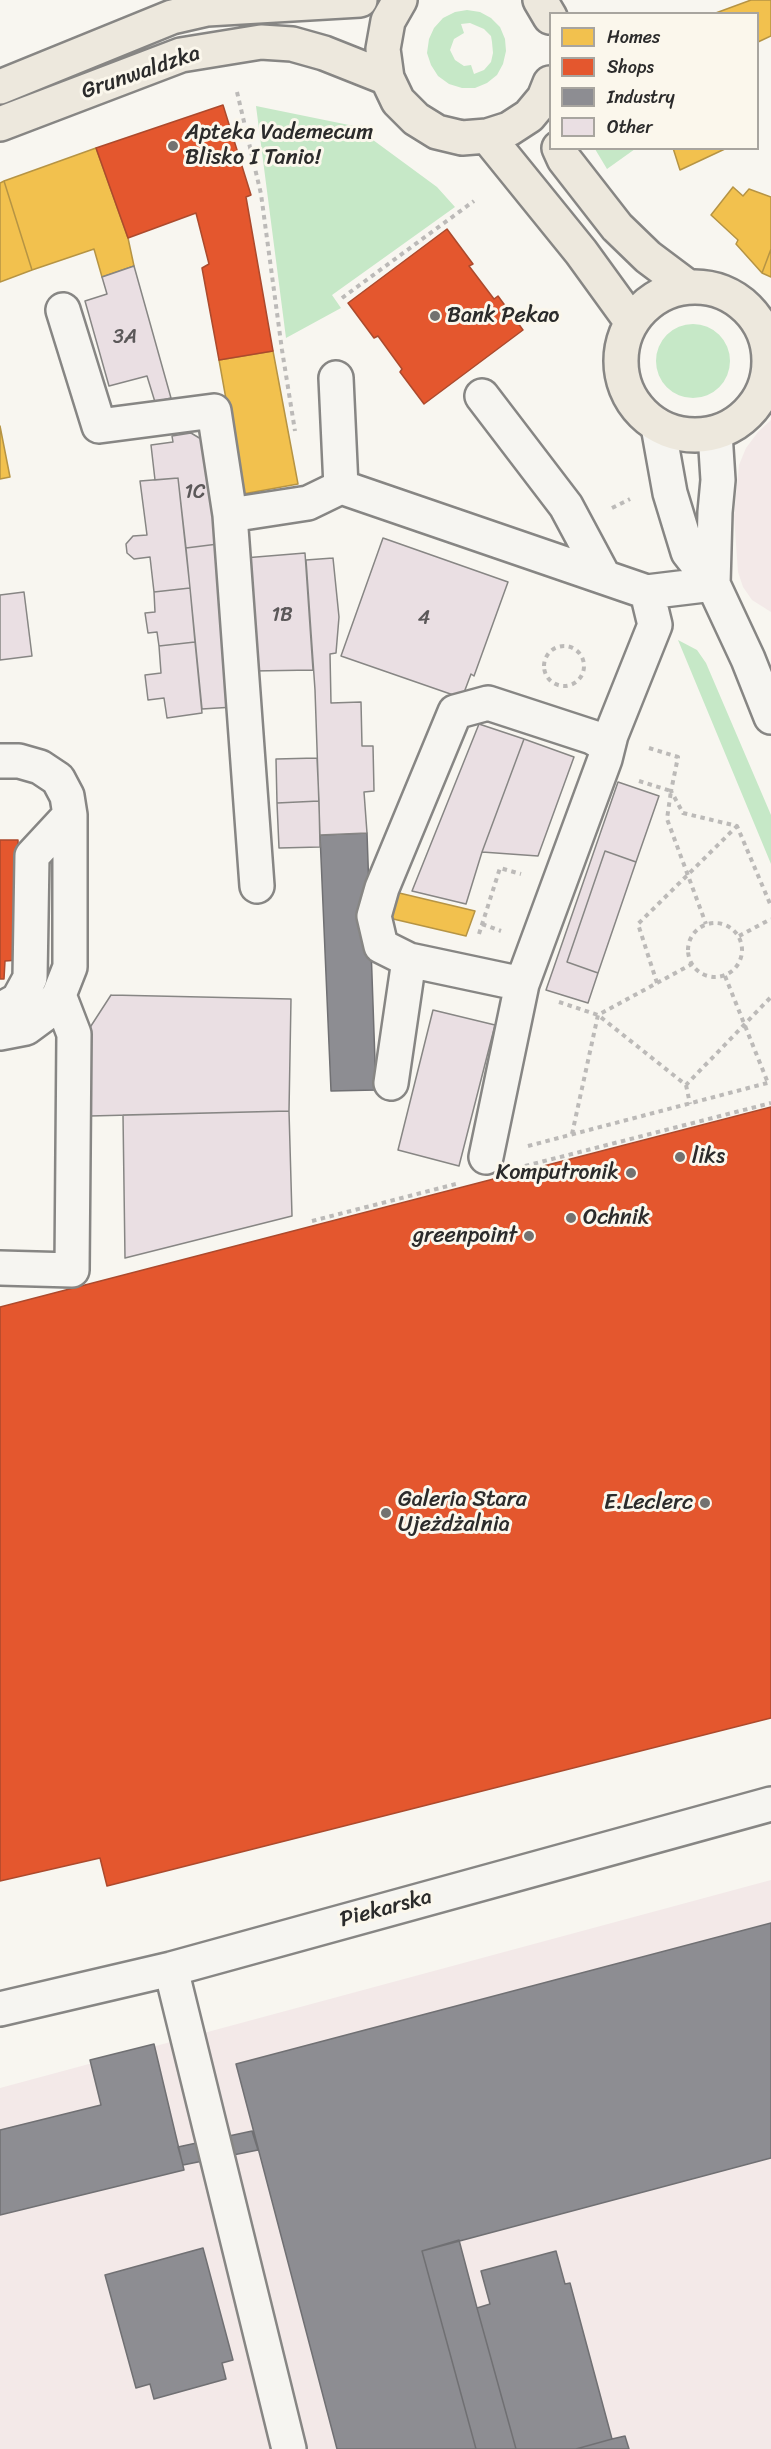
<!DOCTYPE html>
<html>
<head>
<meta charset="utf-8">
<style>
	body { margin:0 }
	#map { position:relative; width:771px; height:2449px; overflow:hidden; background:#f8f6f0; font-family:Sriracha,sans-serif }
	canvas { display:block }
	.legend { position:absolute; left:549px; top:12px; width:210px; height:138px; box-sizing:border-box; background:#fbf7ec; border:2px solid #a8a59f; margin:0; padding:8px 10px; list-style:none; font-size:18px; color:#2b2b2b }
	.legend li { display:flex; align-items:center; gap:12px; height:30px }
	.legend b { width:30px; border:2px solid #a8a59f }
</style>
</head>
<body>
<div id="map">
<canvas width="771" height="2449"></canvas>
<ul class="legend">
<li><b style="height:16px;background:#f2c14e"></b>Homes</li>
<li><b style="height:16px;background:#e4572e"></b>Shops</li>
<li><b style="height:16px;background:#8d8d92"></b>Industry</li>
<li><b style="height:16px;background:#eadfe3"></b>Other</li>
</ul>
</div>
<script>
const g = document.querySelector('canvas').getContext('2d');
g.lineJoin = 'round';
function fill(path, color) { g.fillStyle = color; g.fill(path, 'evenodd'); }
const shape = rows => new Path2D(rows.map(r => 'M' + r).join(''));
function strokePath(path, color, width, dash) { g.strokeStyle = color; g.lineWidth = width; g.lineCap = dash ? 'butt' : 'round'; g.setLineDash(dash || []); g.stroke(path); }
function drawText(font, color, halo, rows, align = 'center') {
  g.font = font + ' Sriracha,sans-serif'; g.lineWidth = 6; g.setLineDash([]); g.textBaseline = 'middle'; g.strokeStyle = halo; g.fillStyle = color; for (const [text, x, y, turn = 0] of rows) {
    g.save(); g.translate(x, y); g.rotate((+turn || 0) * Math.PI / 180); g.textAlign = isNaN(turn) ? turn : align; if (halo) g.strokeText(text, 0, 0); g.fillText(text, 0, 0); g.restore();
  }
}
fill(shape([
	[771,420,771,612,752,600,743,587,738,572,734,516,739,465,746,448,758,432],
	[771,1880,771,2449,0,2449,0,2088]
]), '#f3e9e8');
fill(shape([
	[467,10,480,12,491,18,500,27,505,39,506,51,503,64,497,75,487,83,475,88,462,88,449,84,438,76,431,65,427,53,429,39,434,28,443,18,455,12],
	[470,23,484,29,491,36,492,42,493,53,491,62,484,70,474,74,471,65,464,66,455,60,450,50,454,39,464,33,461,24],
	[256,106,354,126,437,187,455,207,332,295,341,308,286,338],
	[595,149,594,149,635,149,607,169],
	'656 361a37 37 0 1 1 74 0a37 37 0 1 1-74 0Z',
	[678,640,697,650,706,663,771,815,771,864]
]), '#c6e8c7');
const homes = shape([
	[751,0,771,0,771,36,758,42,758,14,713,14,751,0],
	[96,148,128,238,134,266,102,277,94,249,32,270,4,181,96,148],
	[673,148,727,148,680,170,673,148],
	[4,181,32,270,0,282,0,183,4,181],
	[733,187,743,196,749,189,771,197,771,249,762,273,736,244,738,240,711,215,733,187],
	[771,249,771,277,762,273,771,249],
	[273,351,298,484,243,494,219,360,273,351],
	[0,426,10,477,0,479,0,426],
	[395,892,475,911,466,936,389,918,395,892]
]);
fill(homes, '#f2c14e');
strokePath(homes, '#b69444', 1.5);
const shops = shape([
	[223,105,251,195,246,197,273,351,219,360,202,268,209,264,196,213,128,238,96,148,223,105],
	[447,229,473,264,469,266,494,299,498,296,523,330,424,404,400,372,402,369,378,336,374,338,348,303,447,229],
	[0,840,18,840,19,960,5,961,4,979,0,979,0,840],
	[771,1107,771,1718,107,1886,100,1858,0,1881,0,1307,771,1107]
]);
fill(shops, '#e4572e');
strokePath(shops, '#ac4a2d', 1.5);
const industry = shape([
	[367,833,376,1090,331,1091,320,835,367,833],
	[771,1923,771,2158,422,2251,476,2449,337,2449,236,2064,771,1923],
	[154,2044,184,2170,0,2215,0,2130,101,2105,90,2060,154,2044],
	[252,2131,258,2150,183,2165,178,2147,252,2131],
	[459,2240,477,2308,516,2449,476,2449,422,2251,459,2240],
	[203,2248,233,2360,222,2363,226,2379,154,2399,150,2384,136,2388,105,2275,203,2248],
	[556,2251,565,2284,570,2283,612,2439,576,2449,516,2449,477,2308,490,2304,481,2271,556,2251],
	[625,2436,629,2449,576,2449,612,2439,625,2436]
]);
fill(industry, '#8d8d92');
strokePath(industry, '#707073', 1.5);
const building = shape([
	[134,266,171,398,155,402,147,376,109,386,85,301,107,294,102,277,134,266],
	[191,433,206,442,218,544,186,548,178,478,155,480,151,445,173,442,172,436,191,433],
	[178,478,190,588,154,592,150,557,134,559,127,553,126,544,133,536,147,535,140,481,178,478],
	[383,538,508,582,474,676,471,674,462,698,341,656,383,538],
	[218,544,234,707,202,709,186,548,218,544],
	[305,553,313,670,253,671,244,558,305,553],
	[333,558,339,617,336,653,330,654,331,703,361,702,362,746,373,746,374,791,364,792,367,833,320,835,315,690,306,560,333,558],
	[190,588,195,642,159,646,157,632,148,633,145,613,155,612,154,592,190,588],
	[24,592,32,656,0,660,0,595,24,592],
	[195,642,202,713,167,718,164,698,148,700,145,675,161,673,159,646,195,642],
	[479,724,524,739,482,852,466,904,412,891,479,724],
	[524,739,574,757,538,856,482,852,524,739],
	[317,758,319,801,277,803,276,759,317,758],
	[618,782,659,796,636,862,605,851,567,962,598,973,588,1003,546,990,618,782],
	[319,801,320,847,279,848,277,803,319,801],
	[605,851,636,862,598,973,567,962,605,851],
	[111,995,291,999,289,1111,90,1116,89,1029,111,995],
	[433,1010,495,1025,459,1166,398,1150,433,1010],
	[289,1111,292,1216,125,1258,123,1115,289,1111]
]);
fill(building, '#eadfe3');
strokePath(building, '#878684', 1.5);
const minor = shape([
	[63,310,99,426,214,411,230,515],
	[336,378,341,487,647,592,713,584],
	[482,396,566,506,604,577],
	[658,426,670,493,688,552,713,584,748,659,771,717],
	[713,584,715,512,718,480,715,433],
	[0,761,19,761,40,767,58,779,67,796,70,815,70,967,59,995,45,1014,26,1028,0,1033],
	[257,886,230,515,308,503,341,487],
	[409,960,381,946,374,916,382,888,455,712,488,703,592,737,608,746],
	[0,1010,18,1000,30,978,32,856,70,815],
	[391,1083,409,960,522,984,605,759,611,735,655,625,647,592],
	[486,1157,522,984],
	[0,1268,72,1270,74,1034,59,995],
	[171,1969,289,2449],
	[0,2009,171,1969,771,1804]
]);
const major = shape([
	[400,0,388,21,383,49,387,78,398,101,416,119,437,132,462,138,487,136,509,129,529,116,544,98,550,83],
	[540,0,550,17],
	[0,87,172,17,207,9,360,0],
	[0,124,181,55,261,42,292,44,324,53,387,78],
	[487,136,581,252,631,321],
	[559,148,564,159,617,227,648,257,688,287],
	'621 361a74 74 0 1 1 148 0a74 74 0 1 1-148 0Z'
]);
strokePath(minor, '#878684', 38);
strokePath(major, '#878684', 38);
strokePath(shape([
	[237,92,261,194,282,350,295,431],
	[342,298,474,201],
	[612,508,630,499],
	'544 666a20 20 0 1 1 40 0a20 20 0 1 1-40 0Z',
	[649,748,678,757,671,791,683,813,737,826,771,906],
	[639,781,671,791,667,819,706,924],
	'688 950a27 27 0 1 1 54 0a27 27 0 1 1-54 0Z',
	[482,924,501,931],
	[479,934,500,868,521,874],
	[739,936,771,919],
	[725,976,768,1083],
	[657,983,638,924,737,826],
	[559,1002,598,1015,686,1085,771,997],
	[686,1085,690,1104],
	[572,1134,598,1015,692,964],
	[528,1146,771,1082],
	[525,1166,771,1103],
	[312,1221,456,1184]
]), '#bcbab8', 4, [4.5, 4.5]);
strokePath(minor, '#f6f5f1', 33);
strokePath(major, '#ede8dd', 33);
for (const [x, y, r, color] of [
	[173,146,6,"#737270"],
	[435,316,6,"#737270"],
	[680,1157,6,"#737270"],
	[631,1173,6,"#737270"],
	[571,1218,6,"#737270"],
	[529,1236,6,"#737270"],
	[705,1503,6,"#737270"],
	[386,1513,6,"#737270"]
]) { const dot = new Path2D(); dot.arc(x, y, r, 0, 2 * Math.PI); g.fillStyle = color; g.fill(dot); strokePath(dot, '#fbf7ec', 2); }
drawText('20px', '#5b5859', null, [
	["3A",125,338],
	["1C",195,493],
	["1B",282,616],
	["4",424,619]
]);
drawText('22px', '#2b2b2b', '#fbf7ec', [
	["Grunwaldzka",141,73,-19],
	["Piekarska",386,1909,-15]
]);
drawText('22px', '#2b2b2b', '#fbf7ec', [
	["Apteka Vademecum",185,133],
	["Blisko I Tanio!",185,158],
	["Bank Pekao",447,316],
	["liks",692,1157],
	["Komputronik",619,1173,"right"],
	["Ochnik",583,1218],
	["greenpoint",517,1236,"right"],
	["Galeria Stara",398,1500],
	["Ujeżdżalnia",398,1525],
	["E.Leclerc",693,1503,"right"]
], 'left');
</script>
</body>
</html>
